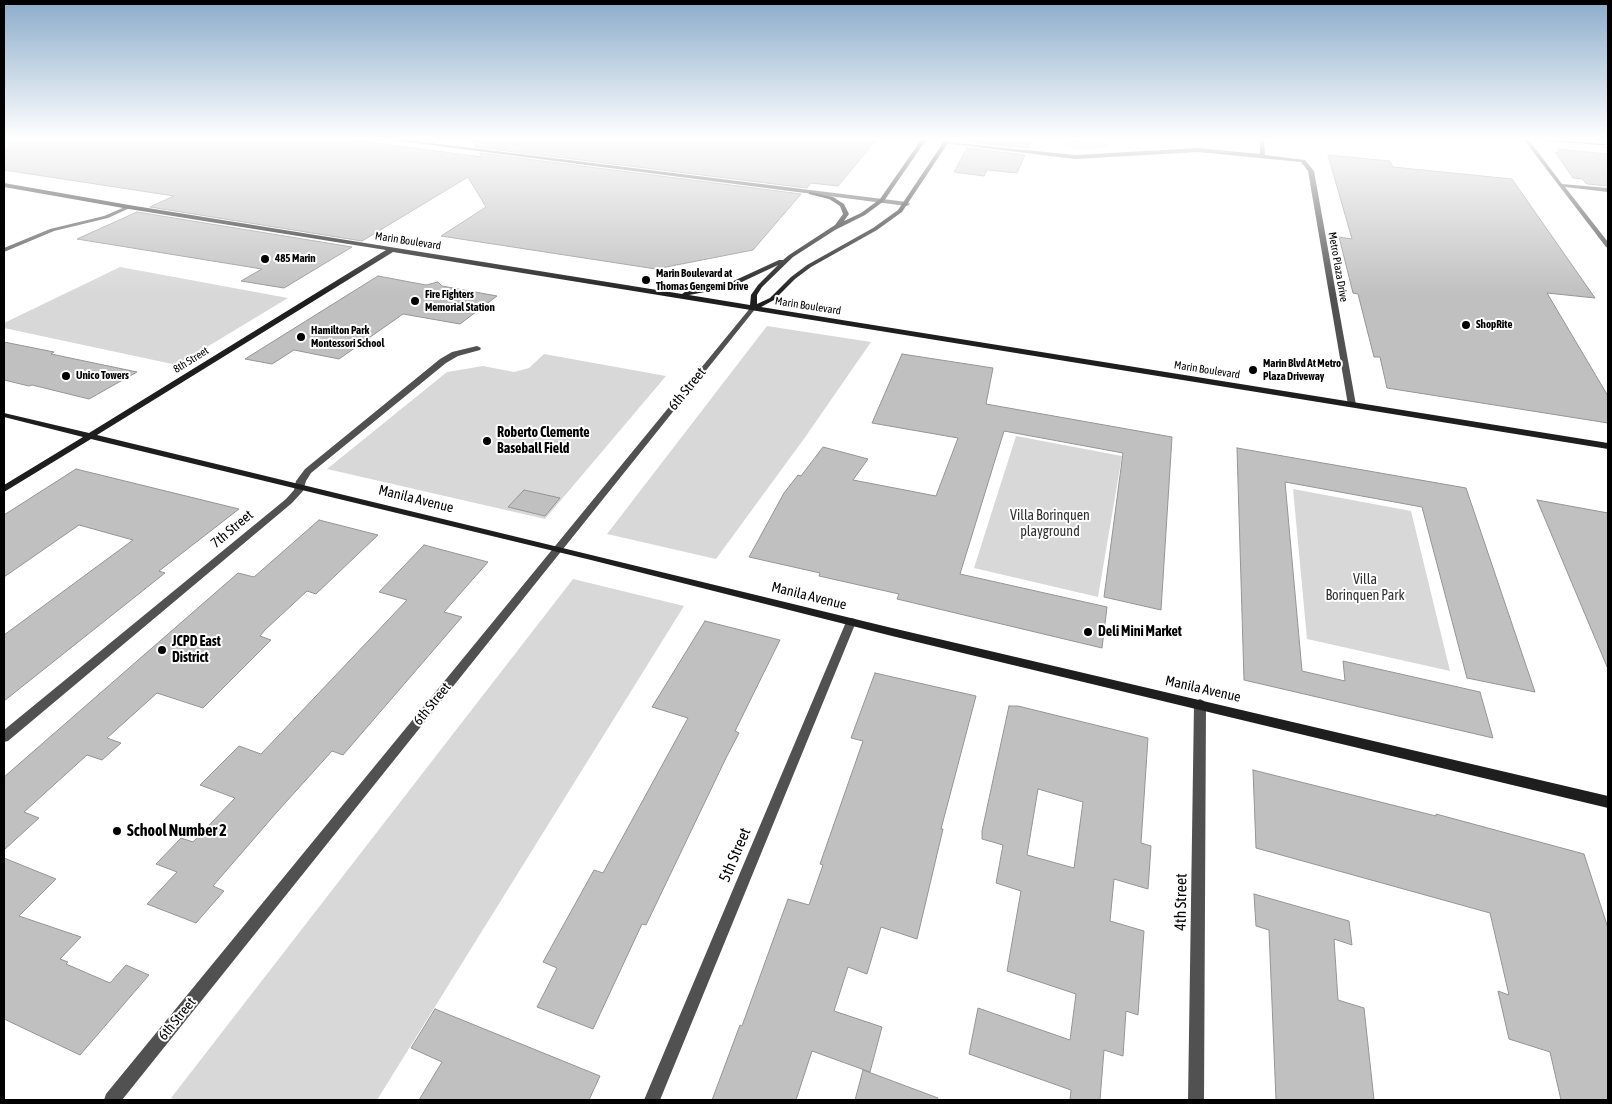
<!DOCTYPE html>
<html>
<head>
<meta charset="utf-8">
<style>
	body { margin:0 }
	#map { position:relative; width:1612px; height:1104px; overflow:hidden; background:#fff; font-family:"Asap Condensed",sans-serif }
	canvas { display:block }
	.frame { position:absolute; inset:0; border:5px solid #000; pointer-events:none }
</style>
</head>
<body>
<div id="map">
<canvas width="1612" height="1104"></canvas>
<div class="frame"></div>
</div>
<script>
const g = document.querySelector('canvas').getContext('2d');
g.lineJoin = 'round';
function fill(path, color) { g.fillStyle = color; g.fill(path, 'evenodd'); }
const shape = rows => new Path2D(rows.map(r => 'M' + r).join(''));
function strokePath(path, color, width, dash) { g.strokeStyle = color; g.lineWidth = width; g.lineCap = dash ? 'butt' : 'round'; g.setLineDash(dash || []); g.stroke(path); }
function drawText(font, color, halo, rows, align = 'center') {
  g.font = font + ' "Asap Condensed",sans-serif'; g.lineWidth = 4; g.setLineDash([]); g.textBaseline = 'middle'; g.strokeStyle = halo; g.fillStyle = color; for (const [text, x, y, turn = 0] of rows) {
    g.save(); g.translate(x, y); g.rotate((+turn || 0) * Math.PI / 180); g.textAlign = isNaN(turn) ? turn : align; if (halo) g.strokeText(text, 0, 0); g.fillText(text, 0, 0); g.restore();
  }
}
fill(shape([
	[1071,140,1102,142,1110,147,1085,150,1065,147,1064,145,1066,141],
	[120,267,288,298,177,365,4,328,4,323],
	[767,326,871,342,806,436,716,559,607,534],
	[544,354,666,376,545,519,327,469,447,372,483,366,514,372,529,368],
	[1016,436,1122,456,1098,597,974,568],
	[1293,489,1411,511,1450,671,1307,639],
	[573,579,684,606,377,1100,175,1100,171,1098]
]), '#d8d8d8');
const building = shape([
	[11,140,353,140,482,157,480,153,801,194,753,250,656,269,441,236,486,207,468,177,362,241,150,207,174,196,4,170,4,155,11,140],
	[473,140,876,140,838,186,811,183,807,188,476,147,473,140],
	[971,140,1032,140,1028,148,970,142,971,140],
	[967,148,1025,155,1017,173,987,170,984,176,954,172,967,148],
	[1558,149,1608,154,1608,186,1587,184,1582,179,1573,178,1555,152,1560,152,1558,149],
	[1328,155,1390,161,1393,167,1512,179,1595,298,1547,293,1608,396,1608,423,1387,388,1380,357,1374,357,1358,294,1353,293,1339,237,1352,239,1328,155],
	[137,212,352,247,284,288,241,281,262,269,77,239,137,212],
	[378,276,426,285,438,282,442,286,497,296,460,324,403,314,339,359,294,350,272,364,245,359,378,276],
	[4,342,54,352,51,354,137,372,89,399,32,385,29,386,4,380,4,342],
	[902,354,993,368,986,404,1172,437,1161,610,1104,597,1123,453,1004,431,960,574,1107,607,1102,648,897,599,899,594,819,576,820,573,749,557,784,493,798,475,801,476,823,447,868,459,853,480,936,496,958,438,872,423,902,354],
	[1237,448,1466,488,1535,692,1467,678,1422,507,1285,482,1302,671,1345,681,1343,661,1480,692,1493,738,1244,680,1237,448],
	[76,469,239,509,159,571,165,573,4,701,4,635,133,540,79,525,4,577,4,515,76,469],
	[524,490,560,498,545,516,508,507,524,490],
	[1537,500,1608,513,1608,669,1537,500],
	[319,520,378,535,316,594,307,591,265,630,260,636,271,640,203,708,157,693,107,738,121,743,102,760,87,755,24,812,39,818,4,850,4,777,238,573,254,577,319,520],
	[424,545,488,562,444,612,462,617,343,755,332,751,277,812,213,886,224,891,196,923,147,904,177,872,156,864,181,838,193,842,235,798,200,785,239,746,261,754,407,600,379,592,424,545],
	[705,621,780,640,735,731,739,733,726,758,646,925,642,924,593,1029,537,1007,557,968,543,962,594,870,603,873,688,718,652,707,705,621],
	[875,673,976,696,941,829,943,829,917,939,881,927,867,974,848,967,834,1011,882,1027,870,1072,812,1051,796,1100,712,1100,740,1025,742,1026,788,899,809,905,823,865,820,864,863,741,851,738,875,673],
	[1009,706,1018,706,1148,738,1141,843,1151,846,1148,889,1114,879,1110,921,1144,931,1138,1015,1126,1011,1123,1056,1104,1050,1100,1100,1070,1100,1071,1090,969,1054,978,1008,1070,1040,1076,994,1007,971,1021,891,996,883,1003,845,982,839,982,831,1009,706],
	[1038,789,1083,802,1074,868,1027,855,1038,789],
	[1253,770,1436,816,1436,814,1584,854,1608,928,1608,1100,1561,1100,1550,1052,1509,1039,1498,991,1509,995,1490,913,1256,848,1253,770],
	[4,858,56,879,19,916,81,937,60,959,68,962,66,964,110,983,126,965,149,975,80,1055,4,1019,4,858],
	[1254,894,1349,921,1352,945,1334,939,1338,1000,1364,1008,1374,1100,1276,1100,1269,930,1256,926,1254,894],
	[435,1009,600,1076,589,1100,419,1100,442,1062,411,1048,435,1009],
	[863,1070,938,1098,937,1100,855,1100,863,1070]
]);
fill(building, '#c0c0c0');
strokePath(building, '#959595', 1);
fill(shape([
	[391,140,407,140,907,202,910,204,907,206,391,140],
	[1260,140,1264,140,1265,155,1305,160,1314,171,1356,405,1355,407,1349,407,1348,405,1308,171,1301,162,1198,152,1075,159,944,143,946,142,1075,155,1198,148,1260,154,1260,140],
	[1524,140,1529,140,1562,184,1608,188,1608,192,1565,187,1608,242,1608,248,1606,247,1524,140],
	[127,206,132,207,108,218,54,231,4,252,4,248,50,229,104,216,127,206],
	[751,307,756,308,122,1100,104,1100,106,1094,751,307],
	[477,346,481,348,480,350,458,356,446,363,311,473,306,481,303,491,292,503,8,741,4,742,4,730,286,499,294,490,296,481,305,469,440,359,452,352,477,346],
	[851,618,855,619,856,622,660,1100,644,1100,846,622,847,619,851,618],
	[1200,699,1204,701,1206,704,1204,1100,1188,1100,1194,704,1196,701,1200,699]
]), '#515151');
fill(shape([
	[921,140,926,140,884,201,865,215,835,230,793,257,762,287,757,295,757,304,770,298,791,277,807,265,873,228,898,210,945,140,950,140,902,212,877,230,811,267,795,279,774,300,761,307,1608,443,1608,449,393,252,97,435,892,628,1608,796,1608,808,892,636,591,560,91,439,4,492,4,485,83,437,4,417,4,413,89,433,386,250,129,209,4,187,4,183,129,205,682,294,685,292,727,284,779,260,783,260,789,255,835,225,843,214,840,206,829,199,809,194,809,192,833,197,844,204,849,214,844,221,861,213,880,199,921,140],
	[778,265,758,285,751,295,750,305,689,295,731,287,778,265]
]), '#1e1e1e');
strokePath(shape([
	[1543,140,1608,145]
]), '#000', 1);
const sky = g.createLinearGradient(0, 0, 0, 295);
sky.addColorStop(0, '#8baccb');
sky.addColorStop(0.47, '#fff');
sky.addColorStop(1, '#ffffff00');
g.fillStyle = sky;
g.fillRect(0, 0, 1612, 295);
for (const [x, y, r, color] of [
	[265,259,5,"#000"],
	[646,280,5,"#000"],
	[415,301,5,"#000"],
	[1466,325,5,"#000"],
	[301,337,5,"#000"],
	[1253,370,5,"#000"],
	[66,376,5,"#000"],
	[487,441,5,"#000"],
	[1088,632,5,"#000"],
	[162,650,5,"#000"],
	[117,831,5,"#000"]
]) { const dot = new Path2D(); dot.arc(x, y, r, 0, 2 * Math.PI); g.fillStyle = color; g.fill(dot); strokePath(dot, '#fff', 2); }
drawText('11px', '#000', '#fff', [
	["Marin Boulevard",408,241,9],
	["Metro Plaza Drive",1338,267,80],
	["Marin Boulevard",808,306,9],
	["8th Street",191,360,-32],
	["Marin Boulevard",1207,370,9]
]);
drawText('bold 11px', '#000', '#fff', [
	["485 Marin",275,259],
	["Marin Boulevard at",656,274],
	["Thomas Gengemi Drive",656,287],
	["Fire Fighters",425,295],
	["Memorial Station",425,308],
	["ShopRite",1476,325],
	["Hamilton Park",311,331],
	["Montessori School",311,344],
	["Marin Blvd At Metro",1263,364],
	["Plaza Driveway",1263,377],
	["Unico Towers",76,376]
], 'left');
drawText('14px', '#000', '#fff', [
	["6th Street",687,389,-51],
	["Manila Avenue",416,499,14],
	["7th Street",232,529,-40],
	["Manila Avenue",809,596,14],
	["Manila Avenue",1203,689,13],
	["6th Street",432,704,-51],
	["6th Street",177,1019,-51]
]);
drawText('bold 14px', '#000', '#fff', [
	["Roberto Clemente",497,433],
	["Baseball Field",497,449],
	["Deli Mini Market",1098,632],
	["JCPD East",172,642],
	["District",172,658]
], 'left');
drawText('14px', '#2f2f2f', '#fff', [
	["Villa Borinquen",1050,516],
	["playground",1050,532],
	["Villa",1365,580],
	["Borinquen Park",1365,596]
]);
drawText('bold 16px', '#000', '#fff', [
	["School Number 2",127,831]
], 'left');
drawText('16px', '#000', '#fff', [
	["5th Street",735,855,-67],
	["4th Street",1181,902,-89]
]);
</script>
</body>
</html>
